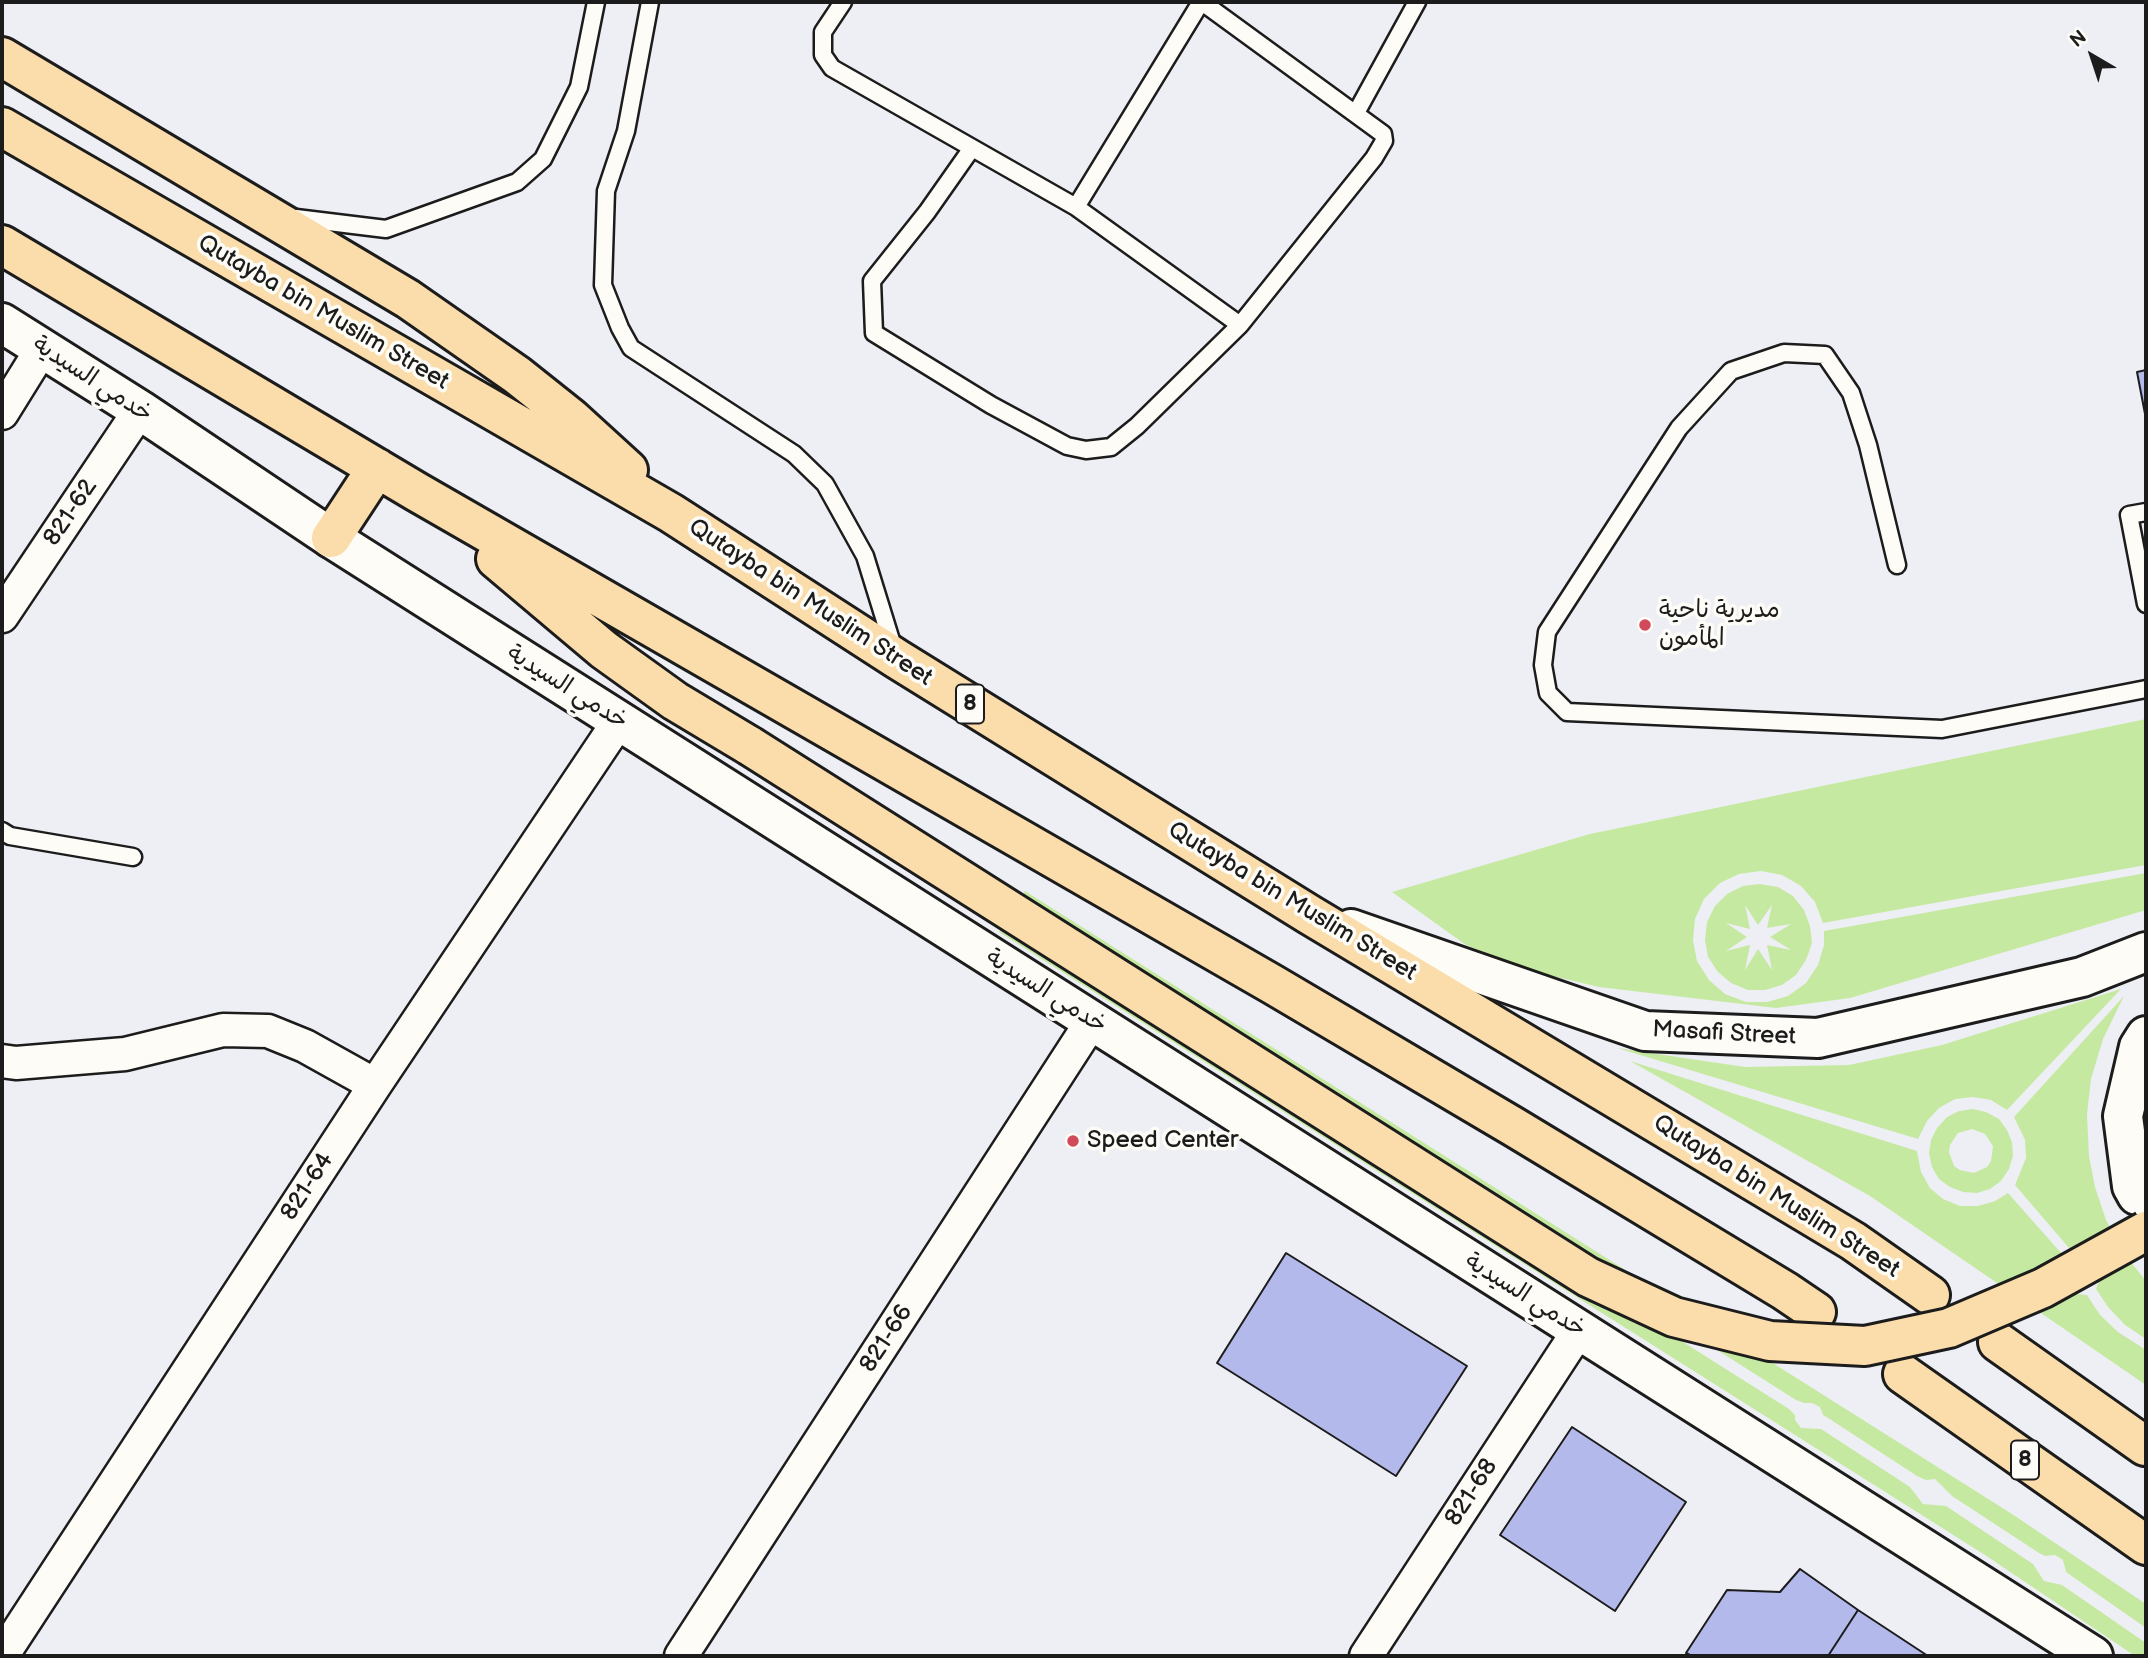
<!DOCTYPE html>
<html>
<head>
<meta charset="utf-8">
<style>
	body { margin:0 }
	#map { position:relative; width:2148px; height:1658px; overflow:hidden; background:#eeeff5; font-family:"Balsamiq Sans",sans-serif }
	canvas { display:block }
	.frame { position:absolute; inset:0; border:4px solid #1c1c1c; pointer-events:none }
	.north { position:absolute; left:2057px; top:21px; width:70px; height:70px; -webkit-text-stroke:5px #fdfcf7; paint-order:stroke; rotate:321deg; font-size:19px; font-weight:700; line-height:28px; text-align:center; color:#1c1c1c }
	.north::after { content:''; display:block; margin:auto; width:24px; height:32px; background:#1c1c1c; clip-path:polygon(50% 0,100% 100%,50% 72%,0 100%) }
</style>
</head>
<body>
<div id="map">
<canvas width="2148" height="1658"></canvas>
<div class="frame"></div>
<div class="north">N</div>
</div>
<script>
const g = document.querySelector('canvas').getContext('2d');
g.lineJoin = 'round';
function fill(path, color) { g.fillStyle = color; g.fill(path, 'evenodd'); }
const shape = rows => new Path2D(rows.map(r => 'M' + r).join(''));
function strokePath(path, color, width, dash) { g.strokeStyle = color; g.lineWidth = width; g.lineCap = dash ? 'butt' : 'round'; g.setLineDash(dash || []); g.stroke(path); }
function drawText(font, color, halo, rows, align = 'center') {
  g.font = font + ' "Balsamiq Sans","Playpen Sans Arabic",sans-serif'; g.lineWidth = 7; g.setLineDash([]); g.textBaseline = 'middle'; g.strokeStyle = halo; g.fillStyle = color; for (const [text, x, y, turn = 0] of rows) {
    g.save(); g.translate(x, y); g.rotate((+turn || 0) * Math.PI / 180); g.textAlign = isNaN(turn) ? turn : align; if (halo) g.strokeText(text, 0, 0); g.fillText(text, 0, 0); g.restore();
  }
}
fill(shape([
	[2146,719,2146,865,1823,923,1815,902,1801,886,1782,875,1761,871,1739,874,1720,883,1704,899,1695,919,1693,940,1697,961,1709,980,1725,994,1746,1002,1767,1002,1788,996,1806,983,1818,965,1824,945,1824,931,2146,873,2146,910,1850,998,1776,1008,1599,987,1523,969,1466,945,1392,892,1590,834],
	[1760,884,1778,887,1793,896,1804,910,1810,926,1812,943,1806,960,1796,975,1782,985,1765,990,1748,990,1731,983,1718,972,1708,957,1705,940,1707,922,1715,906,1727,894,1743,886],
	[1745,905,1758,925,1772,905,1767,928,1791,924,1770,937,1791,950,1767,945,1772,970,1758,949,1745,970,1750,945,1726,951,1747,937,1726,923,1750,929],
	[1025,891,2012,1514,2146,1604,2146,1628,2066,1572,2063,1560,2055,1555,2045,1556,2039,1553,1952,1496,1935,1479,1926,1480,1917,1476,1828,1418,1823,1415,1820,1407,1812,1403,1804,1403,1796,1400,1016,906],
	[1009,916,1789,1409,1795,1415,1795,1420,1801,1428,1821,1429,1910,1487,1923,1504,1946,1506,2033,1564,2044,1581,2062,1585,2146,1643,2146,1656,2135,1656,1985,1555,999,932],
	[2121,989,2007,1110,1991,1100,1973,1097,1955,1099,1939,1108,1927,1121,1918,1139,1617,1048,1745,1067,1849,1065,1942,1045],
	[2124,996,2103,1039,2091,1079,2087,1114,2089,1156,2095,1187,2106,1220,2126,1256,2146,1281,2146,1339,2125,1325,2108,1307,2096,1289,2100,1278,2081,1250,2069,1248,2015,1185,2026,1158,2025,1140,2014,1117],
	[1630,1061,1917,1151,1921,1172,1930,1188,1943,1199,1960,1206,1978,1206,1995,1201,2008,1193,2062,1254,2058,1265,2066,1287,2076,1294,2087,1295,2100,1315,2118,1332,2146,1350,2146,1385,1870,1196],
	[1973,1109,1986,1112,1999,1119,2007,1130,2012,1142,2013,1156,2009,1169,2001,1181,1990,1189,1977,1193,1963,1192,1950,1187,1939,1179,1932,1167,1929,1153,1931,1140,1937,1128,1947,1117,1959,1111],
	[1972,1129,1985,1134,1993,1146,1991,1161,1987,1167,1974,1173,1960,1170,1954,1166,1949,1152,1950,1145,1958,1133]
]), '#c6e9a2');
const building = shape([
	[2146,370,2146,419,2137,372,2146,370],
	[1286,1253,1467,1366,1396,1476,1217,1363,1286,1253],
	[1572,1427,1686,1502,1615,1611,1500,1535,1572,1427],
	[1800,1569,1858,1610,1828,1656,1692,1656,1686,1653,1727,1590,1780,1592,1800,1569],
	[1858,1610,1928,1656,1828,1656,1858,1610]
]);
fill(building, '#b3baeb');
strokePath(building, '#1c1c1c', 2);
const service = shape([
	[650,2,626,131,606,191,603,285,620,328,631,348,794,454,825,484,865,556,894,650],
	[843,2,823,32,823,55,832,68,1076,207,1240,325,1374,158,1384,141,1383,134,1202,2],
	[1356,113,1417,2],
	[972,148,927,212,872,281,874,333,991,405,1067,446,1086,450,1111,447,1137,426,1240,325],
	[1076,207,1201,2],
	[296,218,386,229,517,182,543,159,579,87,596,2],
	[2146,512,2129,515,2146,604],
	[1897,565,1868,445,1851,393,1825,355,1784,353,1731,371,1679,428,1547,632,1543,665,1548,693,1567,712,1942,729,2146,689],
	[2,831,10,836,133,857]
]);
const minor = shape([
	[2,413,43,347],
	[2,616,140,410],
	[2,1061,16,1063,125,1054,223,1030,268,1031,305,1046,375,1085],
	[2,1656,375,1085,619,721],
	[681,1656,1092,1021],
	[1366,1656,1579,1330]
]);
const tertiary = shape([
	[2,323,140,410,331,538,2093,1656]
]);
const secondary = shape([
	[1351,929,1645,1031,1818,1038,2082,977,2146,952],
	[2137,1195,2132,1186,2123,1116,2139,1047,2146,1036]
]);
const trunk = shape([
	[2,57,408,299,517,375,571,418,628,470],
	[2,127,671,513,897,659,1310,915,1853,1241,1930,1295],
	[2,245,417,492,1272,984,1514,1127,1785,1291,1816,1312],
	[331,538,377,468],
	[496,559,604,650,675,701,750,746],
	[1998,1342,2145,1446],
	[1903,1374,2146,1545]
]);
strokePath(service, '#1c1c1c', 21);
strokePath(minor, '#1c1c1c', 37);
strokePath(tertiary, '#1c1c1c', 44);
strokePath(secondary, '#1c1c1c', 44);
strokePath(trunk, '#1c1c1c', 44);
strokePath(service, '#fdfcf7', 16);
strokePath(minor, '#fdfcf7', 32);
strokePath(tertiary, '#fdfcf7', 38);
strokePath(secondary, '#fdfcf7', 38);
strokePath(trunk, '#fbddab', 38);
const trunkBridge = shape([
	[750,746,1588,1277,1674,1317,1770,1341,1865,1346,1949,1328,2043,1288,2146,1231]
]);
strokePath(trunkBridge, '#1c1c1c', 44, []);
strokePath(trunkBridge, '#fbddab', 38);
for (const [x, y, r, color] of [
	[1645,625,7,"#d1495b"],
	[1073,1141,7,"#d1495b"]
]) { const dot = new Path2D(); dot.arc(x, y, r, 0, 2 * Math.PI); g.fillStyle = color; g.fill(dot); strokePath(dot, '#fdfcf7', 2.5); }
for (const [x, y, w] of [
	[970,704,28],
	[2025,1460,28]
]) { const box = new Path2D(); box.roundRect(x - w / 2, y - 19.5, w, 39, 5); g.fillStyle = '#fdfcf7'; g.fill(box); strokePath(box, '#1c1c1c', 2); }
drawText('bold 23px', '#1c1c1c', null, [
	["8",970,704],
	["8",2025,1460]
]);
drawText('24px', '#1c1c1c', '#fdfcf7', [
	["Qutayba bin Muslim Street",323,313,30],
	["خدمي السيدية",92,380,33],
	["821-62",71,513,-56],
	["Qutayba bin Muslim Street",810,603,33],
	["خدمي السيدية",567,688,32],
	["Qutayba bin Muslim Street",1292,902,31],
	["خدمي السيدية",1046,992,32],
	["Masafi Street",1724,1034,3],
	["821-64",308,1187,-57],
	["Qutayba bin Muslim Street",1776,1197,32],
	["خدمي السيدية",1525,1296,32],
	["821-66",887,1339,-57],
	["821-68",1472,1493,-57]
]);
drawText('24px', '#1c1c1c', '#fdfcf7', [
	["مديرية ناحية",1659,611],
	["المأمون",1659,639],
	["Speed Center",1087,1141]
], 'left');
</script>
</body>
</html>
